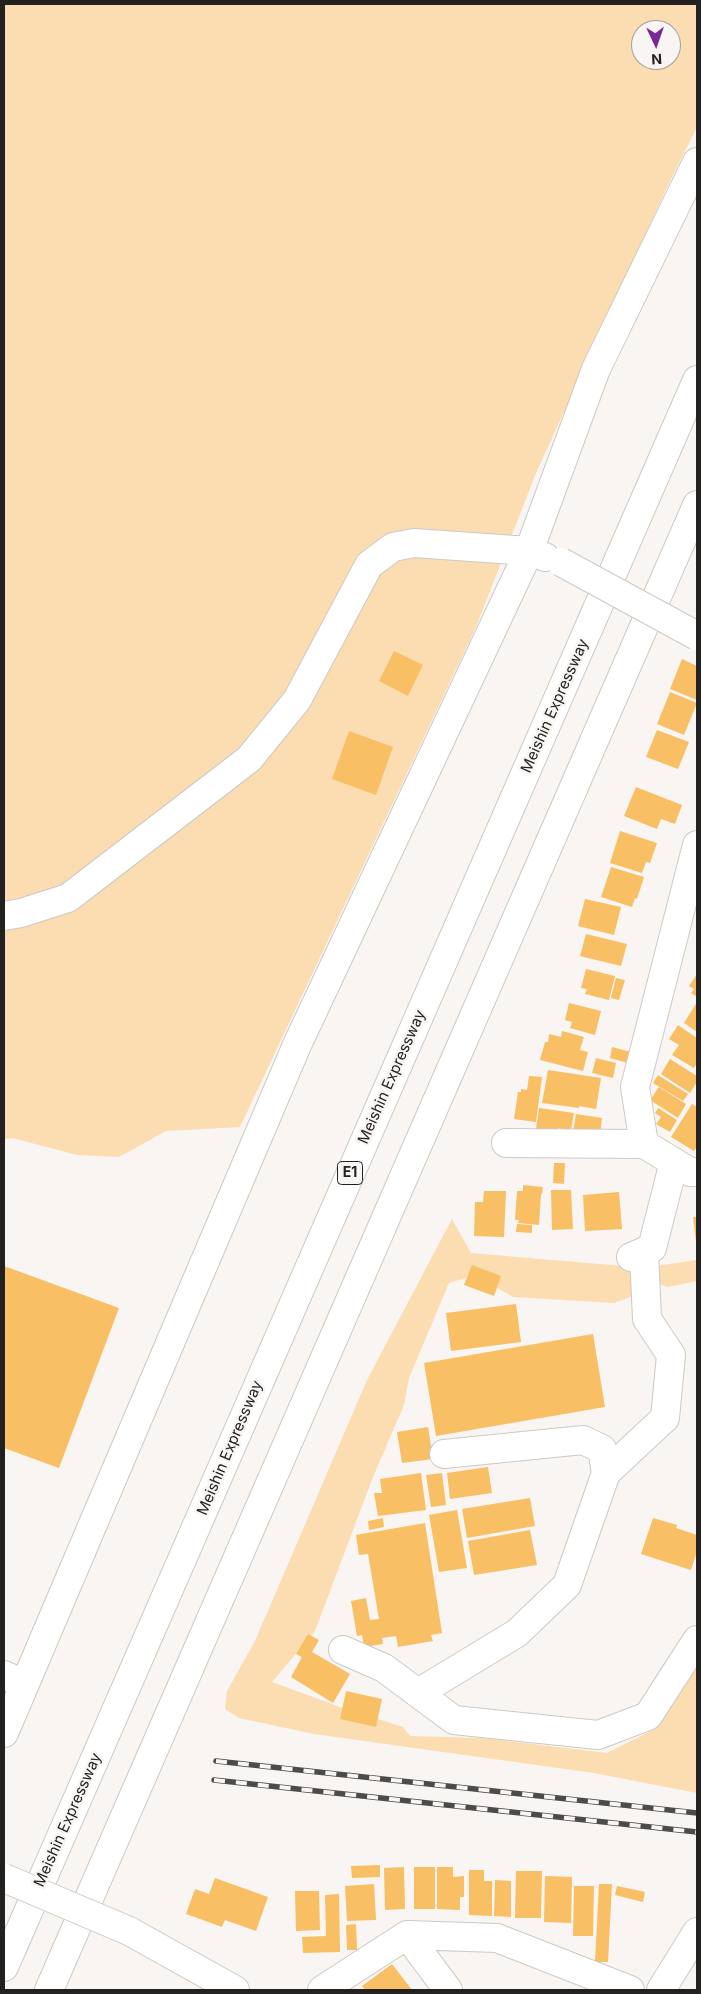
<!DOCTYPE html>
<html>
<head>
<meta charset="utf-8">
<style>
	body { margin:0 }
	#map { position:relative; width:701px; height:1994px; overflow:hidden; background:#f8f5f2; font-family:Inter,sans-serif }
	canvas { display:block }
	.frame { position:absolute; inset:0; border:5px solid #222120; pointer-events:none }
	.north { position:absolute; left:631px; top:20px; width:50px; height:50px; box-sizing:border-box; background:#f8f5f2; border:1px solid #a2a09e; border-radius:50%; rotate:177deg; font-size:14px; font-weight:700; line-height:20px; text-align:center; color:#222120 }
	.north::after { content:''; display:block; margin:auto; width:18px; height:22px; background:#7a2797; clip-path:polygon(50% 0,100% 100%,50% 72%,0 100%) }
</style>
</head>
<body>
<div id="map">
<canvas width="701" height="1994"></canvas>
<div class="frame"></div>
<div class="north">N</div>
</div>
<script>
const g = document.querySelector('canvas').getContext('2d');
g.lineJoin = 'round';
function fill(path, color) { g.fillStyle = color; g.fill(path, 'evenodd'); }
const shape = rows => new Path2D(rows.map(r => 'M' + r).join(''));
function strokePath(path, color, width, dash) { g.strokeStyle = color; g.lineWidth = width; g.lineCap = dash ? 'butt' : 'round'; g.setLineDash(dash || []); g.stroke(path); }
function drawText(font, color, halo, rows, align = 'center') {
  g.font = font + ' Inter,sans-serif'; g.lineWidth = 5; g.setLineDash([]); g.textBaseline = 'middle'; g.strokeStyle = halo; g.fillStyle = color; for (const [text, x, y, turn = 0] of rows) {
    g.save(); g.translate(x, y); g.rotate((+turn || 0) * Math.PI / 180); g.textAlign = isNaN(turn) ? turn : align; if (halo) g.strokeText(text, 0, 0); g.fillText(text, 0, 0); g.restore();
  }
}
fill(shape([
	[4,4,697,4,697,127,671,179,536,473,476,627,240,1127,166,1131,119,1157,77,1155,12,1138,4,1139],
	[641,30,671,30,671,60,641,60],
	[452,1219,471,1253,623,1266,636,1277,633,1296,614,1303,513,1297,475,1275,449,1283,409,1378,404,1405,373,1477,315,1631,272,1682,340,1707,403,1727,410,1736,483,1738,607,1753,655,1729,697,1663,697,1793,594,1773,314,1734,239,1718,225,1709,227,1691,255,1641,367,1380],
	[697,1260,697,1281,668,1287,656,1283,656,1266]
]), '#fcddb1');
fill(shape([
	[394,651,423,665,408,696,379,681],
	[682,659,697,666,697,700,670,689],
	[670,692,697,703,684,735,657,724],
	[657,730,689,742,678,769,646,757],
	[349,731,393,747,376,795,332,779],
	[636,787,682,805,675,824,661,819,657,829,624,816],
	[620,831,657,843,650,863,646,862,642,873,610,863],
	[611,867,644,877,637,899,635,898,632,907,601,897],
	[585,899,621,907,614,935,578,926],
	[586,934,627,944,621,966,580,956],
	[586,969,615,976,609,1000,585,994,587,989,581,988],
	[697,974,697,997,691,993,694,989,689,986],
	[616,978,625,980,619,1000,611,998],
	[697,1002,697,1032,684,1023],
	[569,1003,601,1011,595,1035,570,1028,572,1022,565,1020],
	[678,1025,697,1038,697,1063,694,1068,672,1055,679,1045,669,1039],
	[562,1031,584,1037,580,1050,588,1052,583,1071,540,1060,545,1042,548,1042,549,1034,561,1037],
	[612,1047,631,1052,628,1063,610,1058],
	[596,1058,616,1063,613,1078,592,1073],
	[670,1059,697,1076,697,1082,690,1093,661,1074],
	[548,1070,601,1078,596,1109,579,1106,579,1108,542,1103],
	[658,1075,688,1094,683,1101,653,1083],
	[529,1076,542,1077,536,1122,514,1119,518,1092,521,1092,521,1089,527,1090],
	[659,1087,686,1104,678,1118,650,1100],
	[692,1104,697,1107,697,1147,694,1151,671,1137],
	[539,1108,574,1113,571,1130,558,1128,556,1139,535,1136],
	[658,1108,677,1120,670,1132,656,1124,661,1117,655,1113],
	[576,1114,602,1118,600,1136,573,1132],
	[554,1163,565,1163,564,1184,553,1183],
	[523,1185,543,1187,542,1194,541,1194,539,1225,518,1223,519,1220,515,1220,517,1191,523,1191],
	[551,1190,571,1190,573,1229,552,1230],
	[484,1191,506,1191,504,1237,474,1236,475,1202,483,1202],
	[619,1192,622,1229,585,1231,583,1195],
	[693,1217,697,1217,697,1241,696,1241],
	[517,1224,532,1225,532,1233,516,1232],
	[472,1265,501,1276,494,1296,464,1285],
	[4,1266,119,1308,59,1468,4,1448],
	[516,1304,521,1342,451,1351,446,1313],
	[593,1334,605,1407,436,1436,424,1363],
	[428,1427,433,1459,402,1463,397,1432],
	[488,1467,492,1493,450,1499,447,1473],
	[421,1473,426,1510,378,1516,374,1493,382,1493,380,1479],
	[442,1473,446,1505,431,1507,426,1475],
	[530,1498,535,1526,467,1538,462,1509],
	[457,1510,467,1568,439,1572,429,1515],
	[383,1518,384,1527,369,1530,368,1521],
	[653,1518,677,1525,676,1528,697,1535,697,1551,691,1570,641,1554],
	[425,1523,442,1633,431,1635,433,1641,398,1647,396,1636,382,1638,383,1644,364,1647,362,1635,357,1636,351,1601,366,1598,370,1620,379,1619,368,1554,359,1555,356,1535],
	[530,1530,537,1565,474,1575,468,1541],
	[308,1634,319,1640,312,1652,350,1674,333,1703,291,1677,302,1657,296,1654],
	[346,1691,382,1699,376,1727,340,1719],
	[380,1865,380,1877,352,1878,351,1866],
	[404,1867,405,1909,385,1910,384,1868],
	[414,1867,435,1867,435,1909,414,1909],
	[437,1867,453,1867,453,1877,464,1876,464,1897,460,1897,460,1910,437,1909],
	[469,1870,484,1870,484,1881,492,1881,492,1916,469,1915],
	[516,1871,542,1871,541,1918,515,1918],
	[545,1876,572,1877,571,1923,544,1922],
	[215,1878,268,1897,256,1931,225,1920,222,1927,186,1914,195,1889,209,1894],
	[495,1880,511,1881,511,1917,494,1916],
	[374,1884,376,1920,347,1921,345,1886],
	[599,1884,612,1884,608,1962,595,1962],
	[574,1886,594,1886,593,1936,573,1936],
	[617,1886,645,1892,643,1902,615,1895],
	[295,1891,319,1891,320,1930,296,1931],
	[339,1894,340,1952,303,1953,302,1937,326,1936,325,1895],
	[356,1924,357,1950,347,1950,346,1925],
	[392,1964,412,1990,365,1990,362,1986]
]), '#f8bf64');
const minor = shape([
	[697,845,635,1087,644,1144,690,1172,697,1172],
	[4,916,21,913,68,898,249,759,297,700,369,565,393,547,414,543,529,551,545,557],
	[506,1143,644,1144],
	[631,1257,652,1248,674,1162],
	[606,1473,665,1418,671,1355,647,1319,644,1252],
	[343,1650,384,1668,454,1720,598,1735,648,1716,697,1640],
	[4,1675,25,1684],
	[418,1693,517,1633,567,1585,606,1473,602,1449,583,1440,444,1454],
	[4,1733,297,1045,529,551,596,369,697,162],
	[129,1931,235,1990],
	[407,1935,448,1990],
	[322,1990,407,1935,497,1938,630,1990],
	[661,1990,697,1932]
]);
const highway = shape([
	[4,1967,697,380],
	[49,1990,697,505]
]);
strokePath(minor, '#cccac6', 30);
strokePath(highway, '#cccac6', 30);
strokePath(minor, '#fff', 28);
strokePath(highway, '#fff', 28);
const rail = shape([
	[216,1761,697,1813],
	[214,1780,697,1832]
]);
strokePath(rail, '#4d4b4a', 5.5);
strokePath(rail, '#f8f5f2', 4, [11]);
const minorBridge = shape([
	[561,562,697,636],
	[4,1878,129,1931]
]);
strokePath(minorBridge, '#cccac6', 30, []);
strokePath(minorBridge, '#fff', 28);
for (const [x, y, w] of [
	[350,1173,25]
]) { const box = new Path2D(); box.roundRect(x - w / 2, y - 11.5, w, 23, 4); g.fillStyle = '#f8f5f2'; g.fill(box); strokePath(box, '#222120', 1); }
drawText('bold 14px', '#222120', null, [
	["E1",350,1173]
]);
drawText('15px', '#222120', '#f8f5f2', [
	["Meishin Expressway",555,706,-66],
	["Meishin Expressway",392,1077,-66],
	["Meishin Expressway",230,1448,-67],
	["Meishin Expressway",68,1820,-66]
]);
</script>
</body>
</html>
